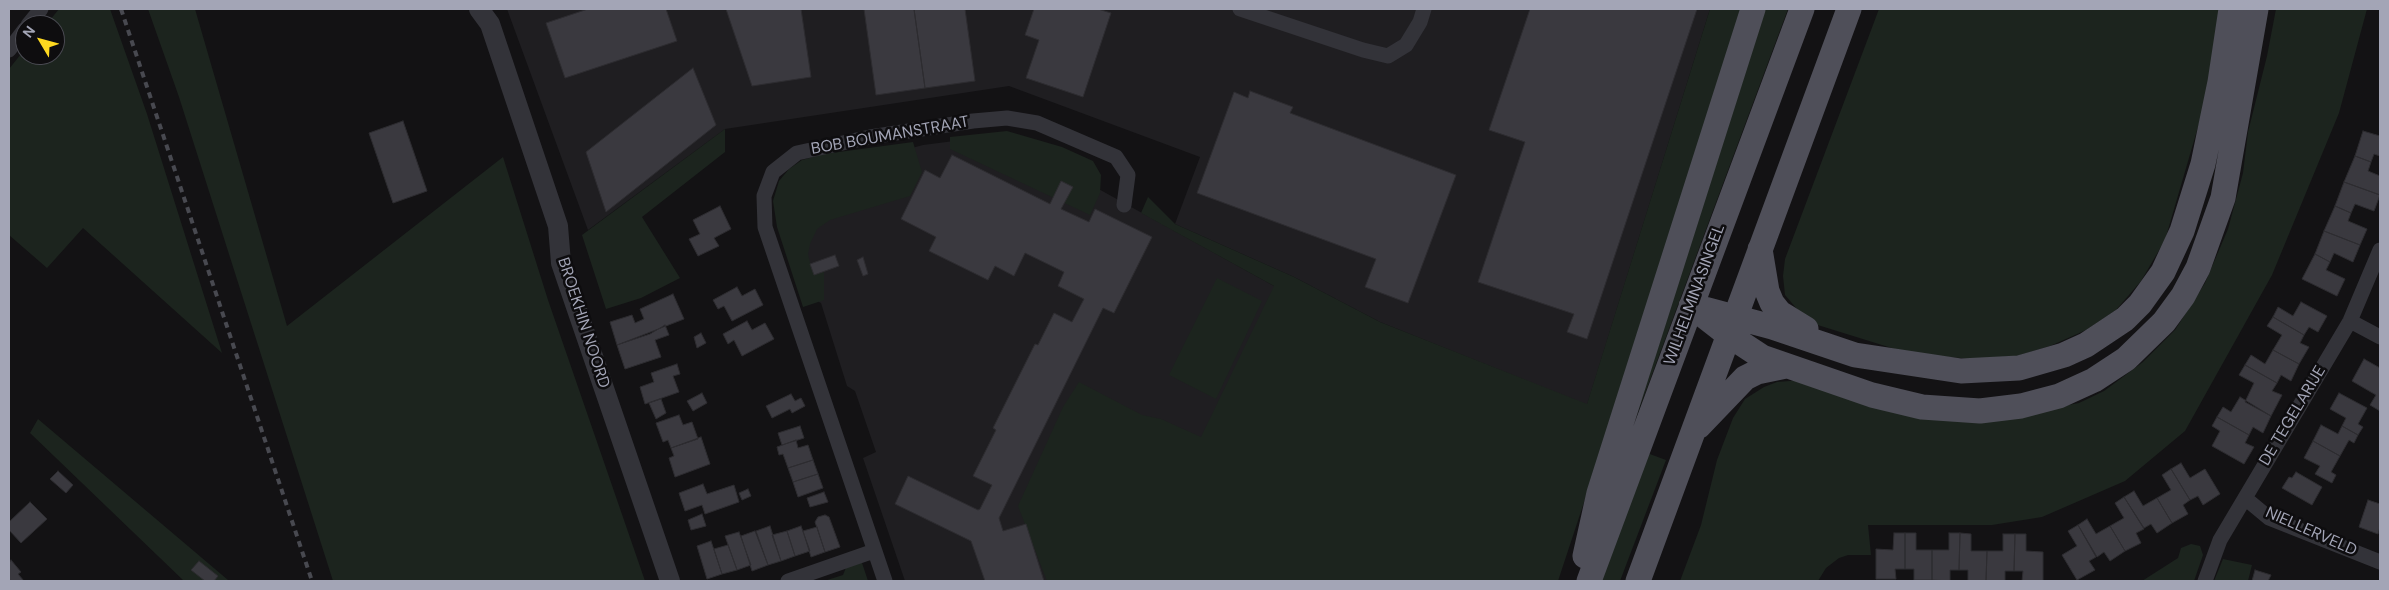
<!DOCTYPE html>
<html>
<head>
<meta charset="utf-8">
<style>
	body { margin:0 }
	#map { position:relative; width:2389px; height:590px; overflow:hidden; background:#131214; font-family:"DM Sans",sans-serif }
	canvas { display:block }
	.frame { position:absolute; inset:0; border:10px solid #a3a5b6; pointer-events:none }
	.north { position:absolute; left:15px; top:15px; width:50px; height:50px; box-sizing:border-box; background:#0e0d0f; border:1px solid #4a4a52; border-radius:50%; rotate:307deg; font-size:14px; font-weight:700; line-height:20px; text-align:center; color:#a3a5b6 }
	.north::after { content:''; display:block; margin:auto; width:18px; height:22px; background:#fed920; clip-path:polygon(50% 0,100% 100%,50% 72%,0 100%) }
</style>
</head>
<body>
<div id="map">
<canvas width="2389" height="590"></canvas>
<div class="frame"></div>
<div class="north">N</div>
</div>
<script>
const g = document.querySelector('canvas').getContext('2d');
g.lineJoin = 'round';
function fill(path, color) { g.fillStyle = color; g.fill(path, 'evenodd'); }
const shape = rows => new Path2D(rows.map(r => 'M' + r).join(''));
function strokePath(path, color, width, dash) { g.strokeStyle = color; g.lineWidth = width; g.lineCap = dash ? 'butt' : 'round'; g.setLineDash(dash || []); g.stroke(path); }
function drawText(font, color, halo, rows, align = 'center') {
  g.font = font + ' "DM Sans",sans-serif'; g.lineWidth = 5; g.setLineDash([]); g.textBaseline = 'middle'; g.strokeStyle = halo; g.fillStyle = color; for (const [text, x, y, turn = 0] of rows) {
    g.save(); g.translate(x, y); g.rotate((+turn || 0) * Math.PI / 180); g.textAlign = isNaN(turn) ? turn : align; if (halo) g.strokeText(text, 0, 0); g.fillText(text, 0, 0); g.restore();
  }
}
fill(shape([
	[507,9,1710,9,1587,405,1380,322,1294,277,1175,224,1200,157,1009,86,725,129,588,230],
	[1001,135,1274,286,1480,581,905,581,863,458,876,452,855,391,847,386,821,303,805,295,783,183,923,145]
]), '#1f1e21');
fill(shape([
	[59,9,110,9,147,114,222,353,83,228,47,268,9,235,9,69,25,49,25,55,55,55,55,25,46,25],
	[148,9,195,9,287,326,503,157,548,300,645,581,333,581,179,97],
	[1710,9,1747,9,1558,581,1047,581,1018,506,1063,407,1079,382,1142,415,1161,419,1201,437,1274,286,1141,213,1148,197,1175,224,1294,277,1380,322,1587,404],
	[1760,9,1788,9,1609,490],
	[1879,9,2224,9,2212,79,2165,240,2141,281,2116,310,2086,330,2050,346,2017,356,1973,359,1911,354,1808,322,1785,295,1783,276,1785,259],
	[2276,9,2367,9,2339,113,2272,275,2185,431,2125,481,2042,517,1992,525,1868,525,1871,555,1848,555,1839,558,1826,568,1818,581,1680,581,1701,525,1717,460,1733,418,1745,399,1764,387,1777,382,1802,380,2031,412,2079,403,2104,391,2143,362,2175,330,2205,283,2228,229,2243,173,2248,132,2267,56],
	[725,129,725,152,642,217,680,278,641,298,606,309,582,235],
	[1007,131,1062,147,1093,161,1101,175,1100,193,1090,215,950,149,950,137],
	[913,142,922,172,910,196,830,220,817,229,810,244,808,254,810,263,824,272,824,300,803,307,777,227,773,201,779,181,789,169,802,160,824,154],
	[1217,278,1262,301,1216,399,1169,375],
	[38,419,228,580,184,581,30,433],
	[1647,453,1666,460,1620,581,1599,581],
	[2191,544,2200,546,2203,555,2194,581,2142,581,2178,558,2181,548],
	[2223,559,2252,565,2248,581,2214,581],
	[861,560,868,581,824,581,843,575,847,565]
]), '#1c241e');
const building = shape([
	[588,9,666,9,677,41,565,78,546,23,588,9],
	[726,9,801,9,811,77,752,86,726,9],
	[864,9,914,9,925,88,876,95,864,9],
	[914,9,965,9,975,81,925,88,914,9],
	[1034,9,1098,9,1111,13,1083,97,1026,78,1039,40,1025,35,1034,9],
	[1530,9,1697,9,1587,339,1567,332,1574,314,1478,282,1525,142,1489,130,1530,9],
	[693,68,716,125,606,212,586,152,693,68],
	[1250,91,1293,107,1290,113,1456,175,1408,303,1365,287,1376,259,1197,193,1234,92,1248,98,1250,91],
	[403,121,427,191,393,203,369,133,403,121],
	[2363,131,2380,136,2380,156,2374,154,2371,162,2355,156,2363,131],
	[952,155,1050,204,1061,181,1073,187,1061,209,1089,222,1095,209,1152,237,1114,313,1103,308,999,518,1003,531,1026,524,1044,581,985,581,971,541,895,504,908,476,978,510,980,509,992,485,973,476,996,430,993,428,1035,344,1038,345,1054,313,1072,322,1084,299,1058,286,1064,272,1025,253,1014,276,995,266,988,280,929,251,936,237,901,219,925,170,940,178,952,155],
	[2355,156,2371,162,2368,171,2380,176,2380,195,2344,182,2355,156],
	[2344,182,2380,195,2374,211,2355,204,2351,213,2335,206,2344,182],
	[720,206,731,229,714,238,719,246,698,256,689,239,700,234,693,220,720,206],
	[2335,206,2351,213,2348,221,2367,229,2360,245,2324,231,2335,206],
	[2324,231,2360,245,2353,262,2334,253,2330,262,2315,254,2324,231],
	[2315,254,2330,262,2326,270,2345,279,2337,296,2302,279,2315,254],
	[835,255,839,266,814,275,810,264,835,255],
	[863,257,868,274,863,276,857,260,863,257],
	[737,287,742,296,755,289,763,305,732,321,724,306,718,309,713,300,737,287],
	[673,294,684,319,617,345,610,322,632,315,635,323,644,319,640,309,673,294],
	[2301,302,2327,316,2318,332,2309,327,2304,335,2273,317,2278,307,2293,316,2301,302],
	[2273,317,2304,335,2300,343,2309,347,2299,364,2273,350,2282,335,2267,326,2273,317],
	[747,321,752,330,765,323,774,339,742,356,734,340,728,344,723,334,747,321],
	[665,325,669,335,655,340,661,357,625,369,617,345,650,334,665,325],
	[701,333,706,343,697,348,694,337,701,333],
	[2273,350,2299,364,2291,381,2281,375,2277,383,2245,365,2251,355,2265,364,2273,350],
	[2364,359,2380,368,2380,411,2370,405,2376,395,2352,381,2364,359],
	[677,364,680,374,673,376,679,392,645,404,640,387,654,382,651,373,677,364],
	[2245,365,2277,383,2272,391,2282,395,2271,416,2245,402,2254,383,2239,375,2245,365],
	[702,393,707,403,693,411,687,401,702,393],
	[2339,393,2367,408,2358,424,2363,427,2358,435,2342,426,2346,418,2330,409,2339,393],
	[791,394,795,401,801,398,805,406,792,413,790,409,772,418,766,406,791,394],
	[2240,397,2271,416,2263,433,2253,427,2249,435,2217,417,2223,407,2231,412,2240,397],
	[661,399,666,413,656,419,649,403,661,399],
	[679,415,683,425,692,422,698,439,671,448,668,440,663,442,656,423,679,415],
	[2217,417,2249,435,2245,443,2254,447,2244,464,2212,446,2220,431,2212,426,2217,417],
	[2321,425,2338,434,2342,426,2358,435,2354,443,2349,440,2340,456,2313,441,2321,425],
	[800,426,804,438,782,445,778,433,800,426],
	[701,437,710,464,675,477,669,458,674,456,671,448,701,437],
	[796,440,798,448,808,445,813,460,788,468,783,454,779,455,777,447,796,440],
	[2313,441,2340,456,2331,472,2336,475,2332,483,2315,474,2320,466,2304,458,2313,441],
	[813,460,818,474,793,482,788,468,813,460],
	[2181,463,2190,478,2205,469,2220,494,2203,505,2198,496,2190,500,2171,469,2181,463],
	[2171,469,2190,500,2183,505,2188,514,2172,523,2157,498,2171,490,2162,475,2171,469],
	[58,471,73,485,66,493,50,479,58,471],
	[2296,472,2322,487,2312,505,2282,488,2289,477,2292,478,2296,472],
	[818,474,823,488,798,497,793,482,818,474],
	[703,484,707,494,734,485,739,502,705,514,702,505,685,511,679,493,703,484],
	[748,489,751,496,742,500,739,493,748,489],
	[2134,491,2143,506,2157,498,2172,523,2157,533,2151,524,2144,528,2124,497,2134,491],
	[824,492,828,502,810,507,807,498,824,492],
	[2124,497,2144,529,2136,533,2141,543,2125,551,2110,526,2124,518,2115,503,2124,497],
	[2368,500,2380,504,2380,527,2378,534,2359,527,2368,500],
	[30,502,47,519,21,543,9,530,9,522,30,502],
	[702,514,706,526,691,530,688,520,702,514],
	[825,515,829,517,840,547,825,552,815,522,818,517,825,515],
	[2087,519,2096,534,2110,526,2125,551,2110,561,2104,552,2097,557,2078,525,2087,519],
	[2078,525,2096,557,2089,561,2095,570,2077,580,2062,555,2077,546,2068,531,2078,525],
	[770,526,781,561,768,565,756,531,770,526],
	[801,526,810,551,795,556,787,531,801,526],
	[817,527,825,552,811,557,803,531,817,527],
	[755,531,768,565,752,571,741,536,755,531],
	[787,531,795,556,781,561,772,535,787,531],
	[739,532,751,565,737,570,725,536,739,532],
	[1894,533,1905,533,1905,569,1895,569,1896,579,1876,579,1876,549,1893,550,1894,533],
	[1905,533,1916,533,1916,550,1932,550,1932,580,1914,580,1914,569,1905,569,1905,533],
	[1949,533,1960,533,1959,570,1950,570,1950,581,1932,580,1932,550,1949,550,1949,533],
	[1960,533,1971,534,1971,551,1987,551,1986,581,1968,581,1968,570,1959,570,1960,533],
	[2003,534,2015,534,2014,571,2005,571,2005,581,1986,581,1987,551,2003,551,2003,534],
	[2015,534,2026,534,2026,551,2043,552,2043,581,2022,581,2023,571,2014,571,2015,534],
	[711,541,722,574,707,579,697,546,711,541],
	[728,545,737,570,722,574,714,549,728,545],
	[11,560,21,572,18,574,24,581,9,581,9,563,11,560],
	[199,561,218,576,214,581,205,581,191,570,199,561],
	[2255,570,2271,575,2268,581,2252,581,2255,570]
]);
fill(building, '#3a393f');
strokePath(building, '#2d2c30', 1);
strokePath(shape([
	[1240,9,1363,50,1388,56,1406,45,1420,22,1424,9],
	[28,25,41,9],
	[9,50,25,29],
	[2350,321,2380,337],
	[2245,498,2269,518,2380,562],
	[788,581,874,551],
	[885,581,765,227,764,196,773,172,797,153,870,137,973,121,1007,118,1037,123,1116,157,1128,175,1124,205],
	[2205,581,2220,540,2350,321,2380,250]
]), '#333339', 15);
strokePath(shape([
	[479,9,490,24,558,226,561,263,670,581]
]), '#333339', 20);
strokePath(shape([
	[1760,249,1767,291,1772,303,1780,313,1806,329],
	[1691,306,1727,334,1762,357,1872,395,1922,407,1980,411,2021,406,2059,396,2094,380,2126,359,2164,322,2183,296,2198,268,2223,198,2256,9],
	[1701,308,1772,327,1855,355,1961,371,2019,368,2064,355,2086,345,2125,319,2140,304,2163,272,2182,231,2203,164,2220,82,2231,9],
	[1699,426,1745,378,1757,372,1786,366],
	[1585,556,1599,493,1753,9],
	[1589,581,1802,9],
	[1638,581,1849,9]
]), '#4f4f59', 25);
strokePath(shape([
	[121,9,312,581]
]), '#484950', 4, [6, 5]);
drawText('16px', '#a3a5b6', '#0e0d0f', [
	["BOB BOUMANSTRAAT",890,136,-10],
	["WILHELMINASINGEL",1695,295,-70],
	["BROEKHIN NOORD",583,323,72],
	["DE TEGELARIJE",2293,416,-59],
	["NIELLERVELD",2311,532,24]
]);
</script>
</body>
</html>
